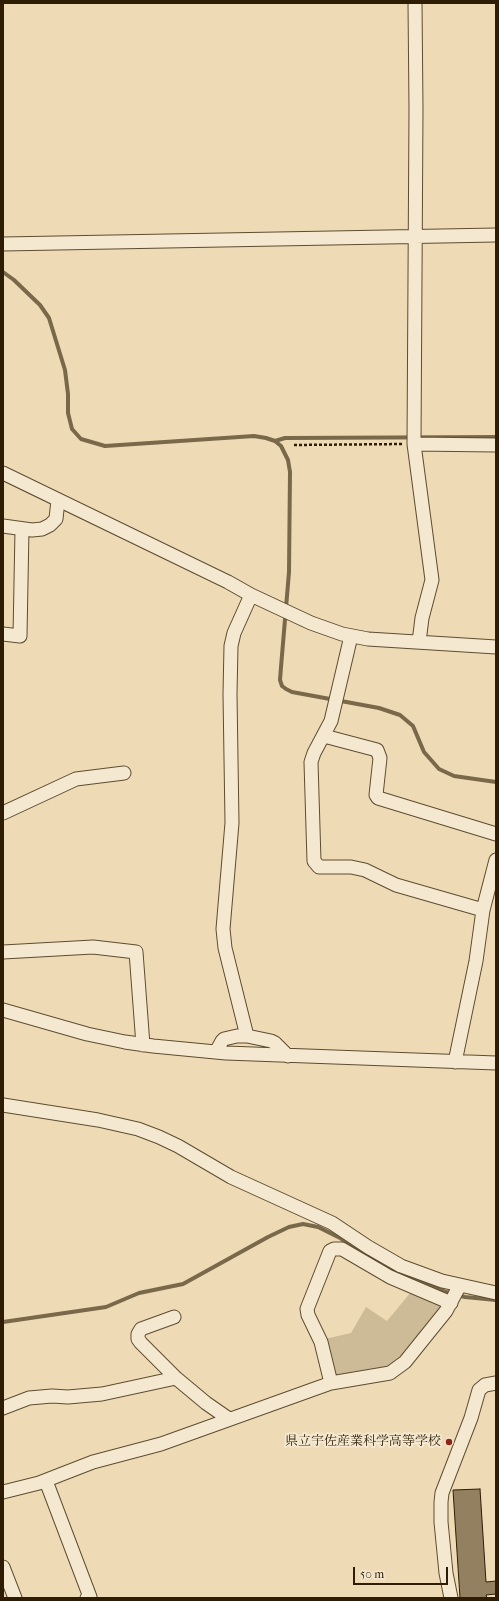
<!DOCTYPE html>
<html>
<head>
<meta charset="utf-8">
<style>
	body { margin:0 }
	#map { position:relative; width:499px; height:1601px; overflow:hidden; background:#eedbb6; font-family:"IM FELL French Canon",serif }
	canvas { display:block }
	.frame { position:absolute; inset:0; border:4px solid #2e1d04; pointer-events:none }
	.scale { position:absolute; left:353px; top:1567px; width:95px; height:18px; box-sizing:border-box; border:2px solid #2e1d04; border-top:0; padding-left:5px; font-size:12px; line-height:14px; white-space:nowrap; color:#2e1d04; -webkit-text-stroke:3px #f4e8d0; paint-order:stroke }
</style>
</head>
<body>
<div id="map">
<canvas width="499" height="1601"></canvas>
<div class="frame"></div>
<div class="scale">50 m</div>
</div>
<script>
const g = document.querySelector('canvas').getContext('2d');
g.lineJoin = 'round';
function fill(path, color) { g.fillStyle = color; g.fill(path, 'evenodd'); }
const shape = rows => new Path2D(rows.map(r => 'M' + r).join(''));
function strokePath(path, color, width, dash) { g.strokeStyle = color; g.lineWidth = width; g.lineCap = dash ? 'butt' : 'round'; g.setLineDash(dash || []); g.stroke(path); }
function drawText(font, color, halo, rows, align = 'center') {
  g.font = font + ' "IM FELL French Canon","Noto Serif JP",serif'; g.lineWidth = 4; g.setLineDash([]); g.textBaseline = 'middle'; g.strokeStyle = halo; g.fillStyle = color; for (const [text, x, y, turn = 0] of rows) {
    g.save(); g.translate(x, y); g.rotate((+turn || 0) * Math.PI / 180); g.textAlign = isNaN(turn) ? turn : align; if (halo) g.strokeText(text, 0, 0); g.fillText(text, 0, 0); g.restore();
  }
}
fill(shape([
	[411,1292,441,1305,443,1311,394,1364,378,1370,352,1372,334,1377,325,1339,351,1333,366,1307,387,1321]
]), '#cdbb98');
strokePath(shape([
	[3,272,14,280,40,305,49,318,65,370,68,394,68,413,72,429,81,439,105,446,254,436,266,438,275,441,281,446,288,460,290,472,289,572,281,667,280,680,282,686,286,689,292,692,379,708,400,715,413,726,424,752,439,769,454,776,496,782],
	[275,441,285,438,496,437],
	[376,1261,409,1277,446,1292,465,1297,496,1300],
	[3,1322,106,1307,139,1293,183,1284,268,1237,289,1227,303,1224,318,1227,340,1238,358,1251]
]), '#7a684a', 4);
const building = shape([
	[480,1489,486,1582,496,1581,496,1594,486,1595,487,1598,460,1598,453,1490,480,1489]
]);
fill(building, '#928061');
strokePath(building, '#2e1d04', 1);
const minor = shape([
	[415,3,416,109,414,444,432,580,422,618,419,642],
	[3,244,496,235],
	[414,444,496,445],
	[3,473,228,582,251,595,311,623,342,634,368,639,496,647],
	[3,526,32,530,42,529,50,525,56,519,58,500],
	[3,634,20,636,22,529],
	[351,636,331,721,314,753,311,762,314,861,319,867,351,867,365,870,396,885,483,910],
	[324,736,377,750,380,758,376,795,378,798,496,834],
	[3,813,76,779,124,773],
	[3,952,93,947,136,952,143,1045],
	[3,1010,87,1034,125,1042,153,1046,226,1053,496,1063],
	[247,1036,225,948,223,929,232,823,230,694,231,646,234,633,251,595],
	[216,1052,222,1041,224,1039,237,1036,247,1036,271,1041,275,1043,288,1056],
	[455,1062,476,961,483,910,496,860],
	[3,1105,98,1120,138,1129,159,1137,178,1146,231,1177,332,1223,368,1247,401,1266,442,1281,496,1293],
	[174,1317,141,1329,138,1334,138,1339,141,1343,176,1378,206,1403,229,1419],
	[331,1383,321,1342,308,1315,307,1309,330,1251,334,1249,342,1249,390,1277,451,1303],
	[3,1408,29,1398,52,1396,68,1397,102,1394,176,1378],
	[46,1481,90,1597,87,1598],
	[3,1492,39,1483,93,1462,161,1444,331,1383,390,1373,405,1362,446,1311,460,1285],
	[3,1567,15,1598],
	[451,1598,446,1573,441,1522,441,1502,442,1493,471,1418,479,1390,485,1385,496,1383]
]);
strokePath(minor, '#5e4c30', 15);
strokePath(shape([
	[294,445,403,444]
]), '#2e1d04', 2.5, [3, 2]);
strokePath(minor, '#f4e8d0', 13);
for (const [x, y, r, color] of [
	[449,1442,4,"#8f2418"]
]) { const dot = new Path2D(); dot.arc(x, y, r, 0, 2 * Math.PI); g.fillStyle = color; g.fill(dot); strokePath(dot, '#f4e8d0', 1.5); }
drawText('13px', '#2e1d04', '#f4e8d0', [
	["県立宇佐産業科学高等学校",441,1442]
], 'right');
</script>
</body>
</html>
